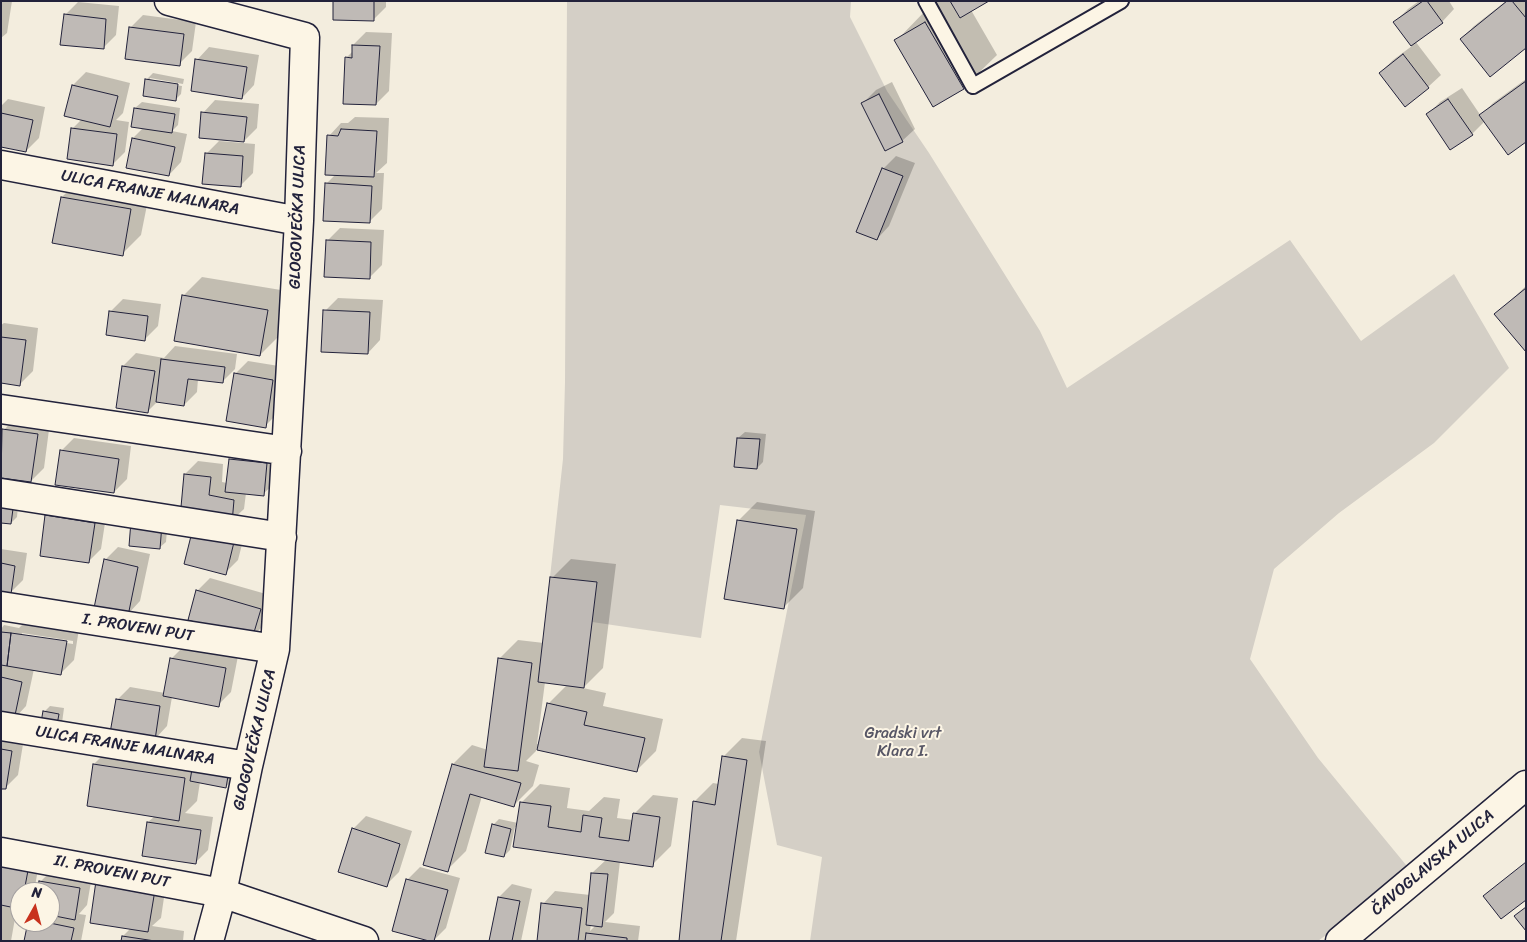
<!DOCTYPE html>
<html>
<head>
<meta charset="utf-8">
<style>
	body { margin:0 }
	#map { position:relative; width:1527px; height:942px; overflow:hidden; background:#f3edde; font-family:Sriracha,sans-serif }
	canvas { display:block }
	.frame { position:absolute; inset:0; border:2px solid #22223b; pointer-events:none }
	.north { position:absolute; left:10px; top:882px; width:50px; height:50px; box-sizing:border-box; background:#fcf5e5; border:1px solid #a5a1a1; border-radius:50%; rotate:7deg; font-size:14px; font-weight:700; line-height:20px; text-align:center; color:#22223b }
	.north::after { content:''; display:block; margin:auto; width:18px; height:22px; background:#c8321e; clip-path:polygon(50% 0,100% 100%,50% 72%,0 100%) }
</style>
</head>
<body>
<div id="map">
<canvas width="1527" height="942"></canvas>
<div class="frame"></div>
<div class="north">N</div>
</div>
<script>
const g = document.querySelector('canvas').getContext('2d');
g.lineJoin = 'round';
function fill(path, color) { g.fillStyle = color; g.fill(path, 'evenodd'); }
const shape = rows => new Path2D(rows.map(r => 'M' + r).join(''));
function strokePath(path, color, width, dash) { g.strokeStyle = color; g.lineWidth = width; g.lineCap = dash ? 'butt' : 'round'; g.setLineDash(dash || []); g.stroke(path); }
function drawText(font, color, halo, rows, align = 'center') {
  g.font = font + ' Sriracha,sans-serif'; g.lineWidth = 4; g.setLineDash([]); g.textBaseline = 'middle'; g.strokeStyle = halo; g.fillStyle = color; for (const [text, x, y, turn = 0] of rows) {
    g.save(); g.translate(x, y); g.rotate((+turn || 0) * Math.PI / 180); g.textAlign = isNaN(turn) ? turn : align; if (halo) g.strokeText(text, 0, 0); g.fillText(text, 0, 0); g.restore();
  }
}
fill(shape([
	[567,1,851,1,850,17,887,91,929,153,1040,331,1067,388,1290,240,1361,341,1454,274,1509,368,1434,443,1339,513,1274,569,1250,659,1318,758,1411,871,1318,941,810,941,822,857,777,845,759,752,806,515,720,505,701,638,592,622,597,582,550,577,563,459,565,382]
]), '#d4cfc6');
fill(shape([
	[1,1,12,1,7,33,1,38],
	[335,1,386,1,386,7,373,20],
	[939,1,987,1,971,10,997,55,963,88,896,41,929,7],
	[1419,1,1449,1,1454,9,1442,22,1415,41,1441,75,1428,87,1380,73,1393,60,1412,46,1395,22,1408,9],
	[1506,1,1526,1,1526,46,1461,39,1474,26],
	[78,2,119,6,116,35,103,48,65,15],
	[143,15,196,22,192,51,179,64,130,28],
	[366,32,392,33,389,91,376,104,346,58,353,51,353,45],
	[209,47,259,55,254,85,242,98,197,60],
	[86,72,130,83,123,113,116,120,129,122,125,152,112,165,68,158,73,128,82,119,73,85],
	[153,73,184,79,183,84,150,78,150,81,182,86,181,94,175,100,144,95,147,79],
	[1526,79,1526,140,1485,121,1472,134,1427,115,1440,102,1462,88,1481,116,1493,103],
	[892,82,915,129,902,141,863,103,876,90],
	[8,99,45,107,39,138,26,151,1,145,1,106],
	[215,100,259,104,257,128,244,141,203,113],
	[142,102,180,108,178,125,172,131,187,134,181,162,169,175,133,138,144,127,135,108],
	[355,117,389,118,387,163,376,173,384,173,382,209,369,222,326,184,336,174,329,136,341,123,348,123],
	[219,141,255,144,253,173,241,185,206,154],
	[896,156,915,163,889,226,877,239,858,231,884,168],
	[81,178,150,190,141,235,122,254,54,242,62,197],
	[340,228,384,230,382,265,369,278,327,241],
	[202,277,287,291,279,336,260,355,183,296],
	[1526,286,1526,351,1495,315],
	[338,298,383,300,380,340,368,353,325,311],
	[123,299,161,304,158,326,145,339,110,312],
	[4,323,38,328,33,371,20,384,1,382,1,325],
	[175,346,237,354,235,369,222,382,198,379,197,392,184,405,158,401,148,411,123,366,136,353,164,358],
	[248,361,285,367,278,413,265,426,235,374],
	[16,417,50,422,44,468,31,481,1,477,1,447,4,430],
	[745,432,766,434,763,462,757,468,738,438],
	[74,438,131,446,127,479,114,492,61,451],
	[243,447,279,451,276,482,263,494,246,493,244,509,231,521,247,525,238,560,225,573,194,528,185,474,198,461,223,464,222,482,227,483,230,460],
	[19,495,17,517,11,523,1,522],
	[757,502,815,511,803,588,784,607,738,521],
	[60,503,107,510,101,549,88,562,47,516],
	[168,518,166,542,159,548,130,545],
	[118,547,150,554,140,601,128,614,105,560],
	[1,549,27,553,23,580,10,593,1,591],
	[571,559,616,564,603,668,583,688,606,693,603,706,663,719,656,751,637,770,537,748,536,751,526,761,539,765,533,786,514,805,482,796,466,851,447,870,424,864,453,764,472,745,488,750,499,659,518,640,544,643,552,578],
	[545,682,567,685,548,704,539,744,537,744],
	[210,578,273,596,265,624,252,637,197,591],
	[26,621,79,629,74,660,61,673,34,669,26,706,14,719,1,716,1,629,4,625,19,628],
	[22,633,73,641,73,644,22,636],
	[184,646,238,656,231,692,218,705,172,697,167,726,155,739,117,700,130,687,165,693,171,659],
	[50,706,64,708,62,723,41,727,44,712],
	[1,735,24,738,18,775,5,788,1,787],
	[742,738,766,741,736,941,680,941,694,802,713,783,719,784,723,757],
	[113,745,233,772,232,780,226,787,200,782,197,801,185,813,213,817,208,850,195,863,143,855,148,822,155,816,94,764],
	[540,784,570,788,567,808,589,811,604,797,620,799,617,818,633,820,634,814,653,795,678,798,671,846,652,865,620,861,614,913,605,922,640,926,638,941,538,941,543,904,555,891,590,895,592,873,607,859,515,827,510,850,504,856,493,825,499,819,518,823,521,803],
	[591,924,596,925,590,931],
	[366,816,412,831,399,872,386,885,353,829],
	[1,846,41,852,34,892,20,892,20,907,17,907,11,941,1,941],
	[420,867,460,878,446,928,433,941,407,880],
	[53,869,92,876,87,905,79,914,86,915,81,941,25,941,29,922,50,922,50,892,38,892,40,882],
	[167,877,161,918,152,926,184,931,183,941,122,941,123,936,131,928,91,922],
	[512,884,532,889,521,941,490,941,499,897]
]), '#0003');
const building = shape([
	[333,1,374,1,374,21,333,20,333,1],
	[950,1,989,1,960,18,950,1],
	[1423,1,1427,1,1443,23,1411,46,1393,22,1423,1],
	[1507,1,1512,1,1526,18,1526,48,1490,77,1460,39,1507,1],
	[64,14,106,19,104,49,60,45,64,14],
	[925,22,964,89,933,107,894,40,925,22],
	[129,27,184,34,180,66,125,59,129,27],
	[352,45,380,46,376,105,343,104,345,57,352,58,352,45],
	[1403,54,1429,88,1405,107,1379,73,1403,54],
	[195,59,247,67,242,99,191,91,195,59],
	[145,79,178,84,176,101,143,96,145,79],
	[1526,81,1526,142,1508,155,1479,115,1526,81],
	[72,85,118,96,110,127,64,116,72,85],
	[879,94,903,142,885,151,861,103,879,94],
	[1448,99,1473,135,1450,150,1426,114,1448,99],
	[134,108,175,114,172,133,131,127,134,108],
	[201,112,247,117,244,142,199,138,201,112],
	[1,113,33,120,26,152,1,147,1,113],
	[71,128,117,134,113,166,67,159,71,128],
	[341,129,377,131,374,177,325,175,327,135,338,136,341,129],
	[132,138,175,147,169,176,126,168,132,138],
	[205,153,243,156,241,187,202,184,205,153],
	[882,168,903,176,877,240,856,232,882,168],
	[325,183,372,186,370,223,323,221,325,183],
	[61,197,131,209,123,256,52,243,61,197],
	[326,240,371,242,370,279,324,277,326,240],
	[1526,288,1526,352,1494,314,1526,288],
	[182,295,268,310,260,356,174,341,182,295],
	[323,310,370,312,368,354,321,352,323,310],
	[109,311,148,316,145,341,106,335,109,311],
	[1,337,26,340,20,386,1,383,1,337],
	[161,359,225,367,223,383,188,379,184,406,156,402,161,359],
	[122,366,155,371,148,413,116,408,122,366],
	[234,373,273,380,266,428,226,421,234,373],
	[2,429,38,434,31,482,1,478,2,429],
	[737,438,760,439,757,469,734,467,737,438],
	[60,450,119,459,114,493,55,485,60,450],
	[229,459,267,463,264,496,225,492,229,459],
	[184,474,211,477,209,495,234,500,232,523,180,518,184,474],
	[1,500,14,501,11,524,1,523,1,500],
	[45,515,95,523,89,563,40,556,45,515],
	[737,520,797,529,784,609,724,599,737,520],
	[131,521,162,524,160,549,129,546,131,521],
	[193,528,235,538,226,575,184,564,193,528],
	[104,559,138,567,128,616,94,608,104,559],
	[1,563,15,566,11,594,1,592,1,563],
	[550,577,597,582,584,688,538,682,550,577],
	[196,590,261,609,252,639,188,620,196,590],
	[1,632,11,633,7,666,1,665,1,632],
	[11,633,67,641,61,675,7,666,11,633],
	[170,658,226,668,219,707,163,696,170,658],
	[498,658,532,663,518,771,484,767,498,658],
	[1,677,22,682,14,720,1,717,1,677],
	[116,699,160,706,155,740,110,733,116,699],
	[547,703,587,712,584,725,645,738,637,772,537,750,547,703],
	[43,711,59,714,56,730,40,728,43,711],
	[1,749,12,751,6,789,1,789,1,749],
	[722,756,747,760,721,941,679,941,693,801,715,805,722,756],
	[193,763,229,770,226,788,190,781,193,763],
	[93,764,185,778,179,821,87,806,93,764],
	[452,764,521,783,514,807,470,794,448,872,423,865,452,764],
	[520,802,551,806,548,827,581,832,583,815,602,818,599,837,629,841,633,813,660,817,653,867,513,847,520,802],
	[147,822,201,830,196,864,142,856,147,822],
	[492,824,511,829,504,857,485,853,492,824],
	[352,828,400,844,387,887,338,872,352,828],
	[1,860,29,865,24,892,20,892,20,909,1,905,1,860],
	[1526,862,1526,900,1501,919,1483,896,1526,862],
	[591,873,608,874,602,927,586,925,591,873],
	[406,879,448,890,434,941,429,941,392,931,406,879],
	[39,881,80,888,75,920,50,915,50,892,37,892,39,881],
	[96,881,155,890,148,932,90,923,96,881],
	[498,897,520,901,512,941,489,941,498,897],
	[541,903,582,908,578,941,537,941,541,903],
	[1526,907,1526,931,1514,916,1526,907],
	[28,922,45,922,74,928,71,941,24,941,28,922],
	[586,933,627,938,627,941,585,941,586,933],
	[122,936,155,941,121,941,122,936]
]);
fill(building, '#bfbab6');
strokePath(building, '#22223b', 1);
const service = shape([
	[926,1,973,86,1121,1]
]);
const minor = shape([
	[169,1,305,37,299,221,275,649,248,766,222,893,209,941],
	[1,165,299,221],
	[1,409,287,451],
	[1,493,282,537],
	[1,606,275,649],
	[1,726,248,766],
	[1,852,222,893,364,941],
	[1340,941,1526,785]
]);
strokePath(service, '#22223b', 18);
strokePath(minor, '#22223b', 31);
strokePath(service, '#fcf5e5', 14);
strokePath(minor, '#fcf5e5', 28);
drawText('16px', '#22223b', '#fcf5e5', [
	["ULICA FRANJE MALNARA",150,193,11],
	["GLOGOVEČKA ULICA",298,217,-88],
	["I. PROVENI PUT",138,628,9],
	["GLOGOVEČKA ULICA",255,740,-77],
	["ULICA FRANJE MALNARA",125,746,9],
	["ČAVOGLAVSKA ULICA",1433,863,-40],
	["II. PROVENI PUT",112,872,11]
]);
drawText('16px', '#575665', '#fcf5e5', [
	["Gradski vrt",903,734],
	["Klara I.",903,752]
]);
</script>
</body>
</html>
